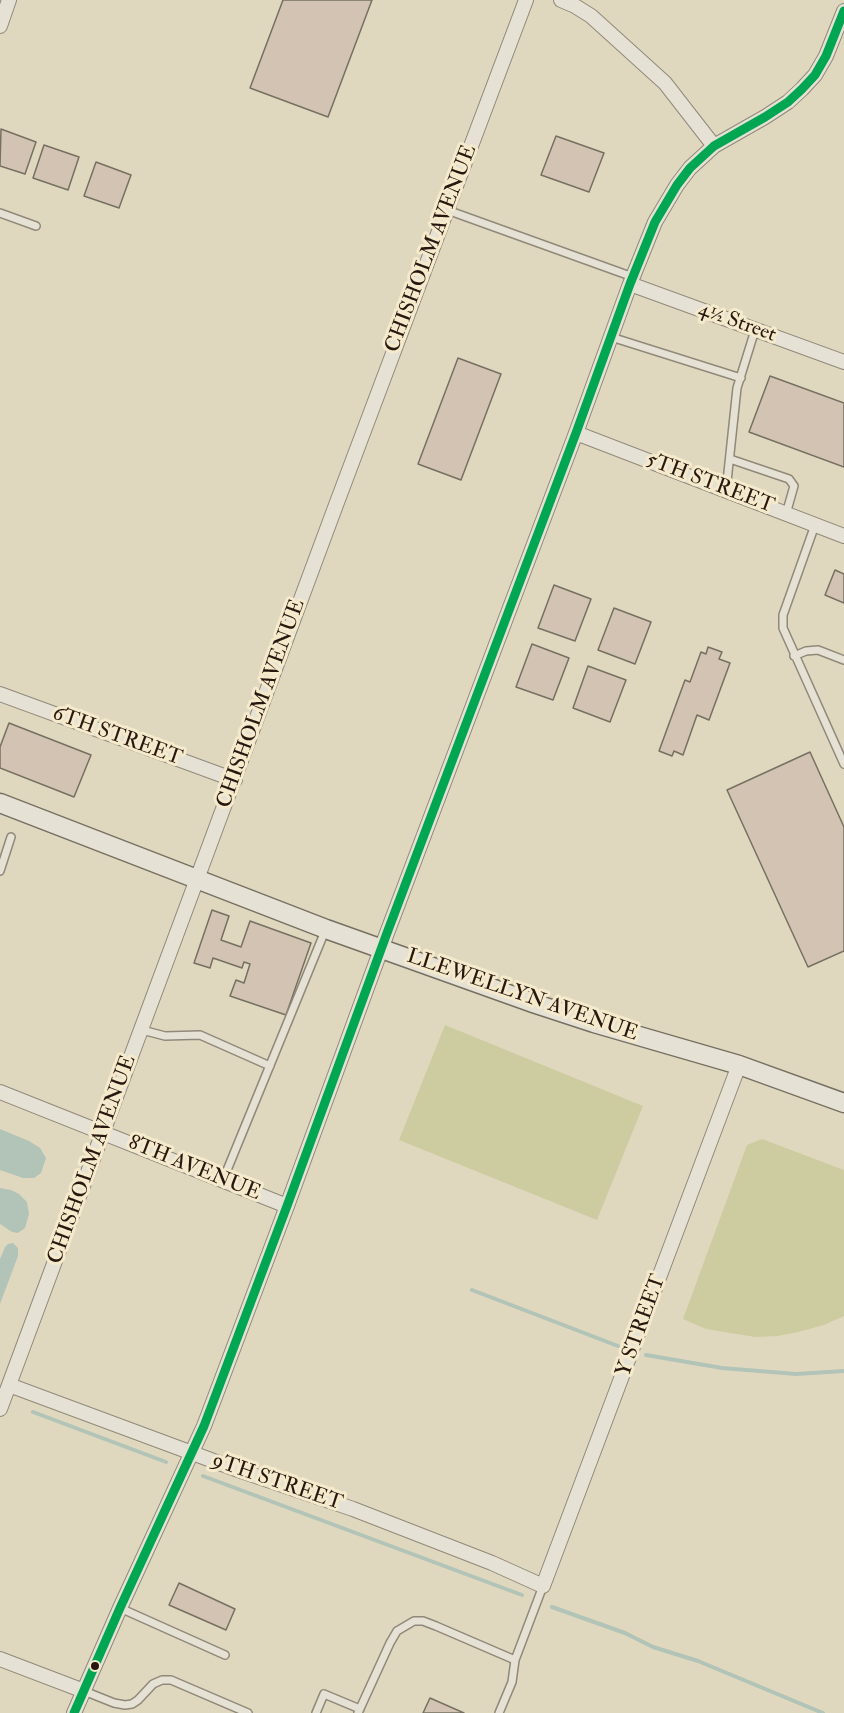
<!DOCTYPE html>
<html>
<head>
<meta charset="utf-8">
<style>
	body { margin:0 }
	canvas { display:block; background:#e0d8be }
</style>
</head>
<body>
<canvas width="844" height="1713"></canvas>
<script>
const g = document.querySelector('canvas').getContext('2d');
g.lineJoin = 'round';
function fill(path, color) { g.fillStyle = color; g.fill(path, 'evenodd'); }
const shape = rows => new Path2D(rows.map(r => 'M' + r).join(''));
function strokePath(path, color, width, dash) { g.strokeStyle = color; g.lineWidth = width; g.lineCap = dash ? 'butt' : 'round'; g.setLineDash(dash || []); g.stroke(path); }
function drawText(font, color, halo, rows, align = 'center') {
  g.font = font + ' "IM FELL Double Pica",serif'; g.lineWidth = 6; g.setLineDash([]); g.textBaseline = 'middle'; g.strokeStyle = halo; g.fillStyle = color; for (const [text, x, y, turn = 0] of rows) {
    g.save(); g.translate(x, y); g.rotate((+turn || 0) * Math.PI / 180); g.textAlign = isNaN(turn) ? turn : align; if (halo) g.strokeText(text, 0, 0); g.fillText(text, 0, 0); g.restore();
  }
}
fill(shape([
	[445,1025,643,1106,597,1220,399,1140],
	[762,1139,844,1170,844,1316,824,1325,798,1332,778,1336,755,1337,706,1329,683,1319,747,1145]
]), '#cdcba0');
fill(shape([
	[0,1129,29,1141,40,1148,46,1158,41,1173,34,1178,23,1178,0,1170],
	[0,1188,11,1190,19,1194,27,1202,29,1214,25,1228,18,1233,12,1232,0,1224],
	[13,1243,18,1248,18,1256,0,1304,0,1259,5,1247,8,1244]
]), '#b2c3b8');
strokePath(shape([
	[472,1290,618,1346],
	[646,1355,722,1368,796,1374,844,1371],
	[33,1412,166,1462],
	[203,1476,522,1595],
	[552,1607,625,1633,653,1647,698,1661,823,1713]
]), '#b2c3b8', 4);
const building = shape([
	[283,0,372,0,328,117,250,88,283,0],
	[1,129,36,142,25,174,0,166,1,129],
	[556,136,604,153,589,192,541,175,556,136],
	[44,145,79,157,68,190,33,178,44,145],
	[96,162,131,175,119,208,84,196,96,162],
	[458,358,501,374,461,480,418,464,458,358],
	[770,376,844,403,844,467,749,432,770,376],
	[835,570,844,574,844,603,825,595,835,570],
	[554,585,591,599,575,641,538,628,554,585],
	[614,608,651,622,635,664,598,650,614,608],
	[532,644,569,658,553,700,516,687,532,644],
	[708,647,722,652,719,659,730,663,709,720,697,715,683,755,674,751,672,756,659,751,685,680,690,682,701,652,706,654,708,647],
	[588,666,626,680,610,722,573,708,588,666],
	[9,723,91,755,74,797,0,768,0,747,9,723],
	[810,752,844,827,844,951,808,967,727,790,810,752],
	[212,910,229,916,221,940,241,947,250,921,311,943,286,1015,230,996,236,980,244,983,250,964,244,962,242,968,213,958,210,968,194,963,212,910],
	[179,1583,235,1609,226,1630,169,1605,179,1583],
	[430,1698,464,1713,423,1713,430,1698]
]);
fill(building, '#d3c3b3');
strokePath(building, '#767062', 1.5);
const lane = shape([
	[447,210,633,277],
	[0,213,36,226],
	[611,337,741,378],
	[730,459,789,479,794,486,786,514],
	[726,491,737,388,755,330],
	[815,525,783,615,783,628,844,764],
	[794,656,806,651,818,650,844,660],
	[0,871,11,837],
	[142,1030,165,1036,200,1035,270,1066],
	[223,1180,325,931],
	[120,1608,225,1655],
	[84,1691,114,1703,125,1705,132,1704,138,1700,153,1684,162,1680,171,1680,248,1713],
	[316,1713,324,1694,360,1709],
	[358,1713,390,1643,397,1631,414,1621,423,1621,436,1626,515,1660],
	[499,1713,512,1682,515,1660,543,1586]
]);
const street = shape([
	[561,0,575,6,591,16,665,83,714,146],
	[0,26,9,0],
	[630,284,844,362],
	[576,433,844,536],
	[0,694,235,780],
	[0,1092,287,1206],
	[9,1385,238,1470,353,1509,492,1563,543,1586,739,1065],
	[0,1409,336,505,526,0],
	[0,1659,84,1691],
	[74,1713,120,1608,204,1426,215,1397,287,1206,387,933,576,433,630,284,655,222,677,185,690,168,714,146,765,117,788,102,802,89,815,75,826,56,844,11]
]);
const secondary = shape([
	[0,803,326,929,536,1004,594,1023,739,1065,844,1103]
]);
strokePath(lane, '#90897a', 10);
strokePath(street, '#90897a', 16);
strokePath(secondary, '#767062', 21);
strokePath(lane, '#e6e1d5', 7);
strokePath(street, '#e6e1d5', 14);
strokePath(secondary, '#e6e1d5', 18);
strokePath(shape([
	[74,1713,120,1608,204,1426,215,1397,287,1206,387,933,576,433,630,284,655,222,677,185,690,168,714,146,765,117,788,102,802,89,815,75,826,56,844,11]
]), '#00a651', 9);
for (const [x, y, r, color] of [
	[95,1666,5,"#271710"]
]) { const dot = new Path2D(); dot.arc(x, y, r, 0, 2 * Math.PI); g.fillStyle = color; g.fill(dot); strokePath(dot, '#f5eacb', 2); }
drawText('21px', '#271710', '#f5eacb', [
	["CHISHOLM AVENUE",432,249,-69],
	["4½ Street",737,323,20],
	["5TH STREET",710,484,21],
	["CHISHOLM AVENUE",262,704,-70],
	["6TH STREET",117,737,20],
	["LLEWELLYN AVENUE",522,996,19],
	["CHISHOLM AVENUE",93,1160,-70],
	["8TH AVENUE",194,1169,22],
	["Y STREET",642,1326,-70],
	["9TH STREET",277,1483,19]
]);
</script>
</body>
</html>
